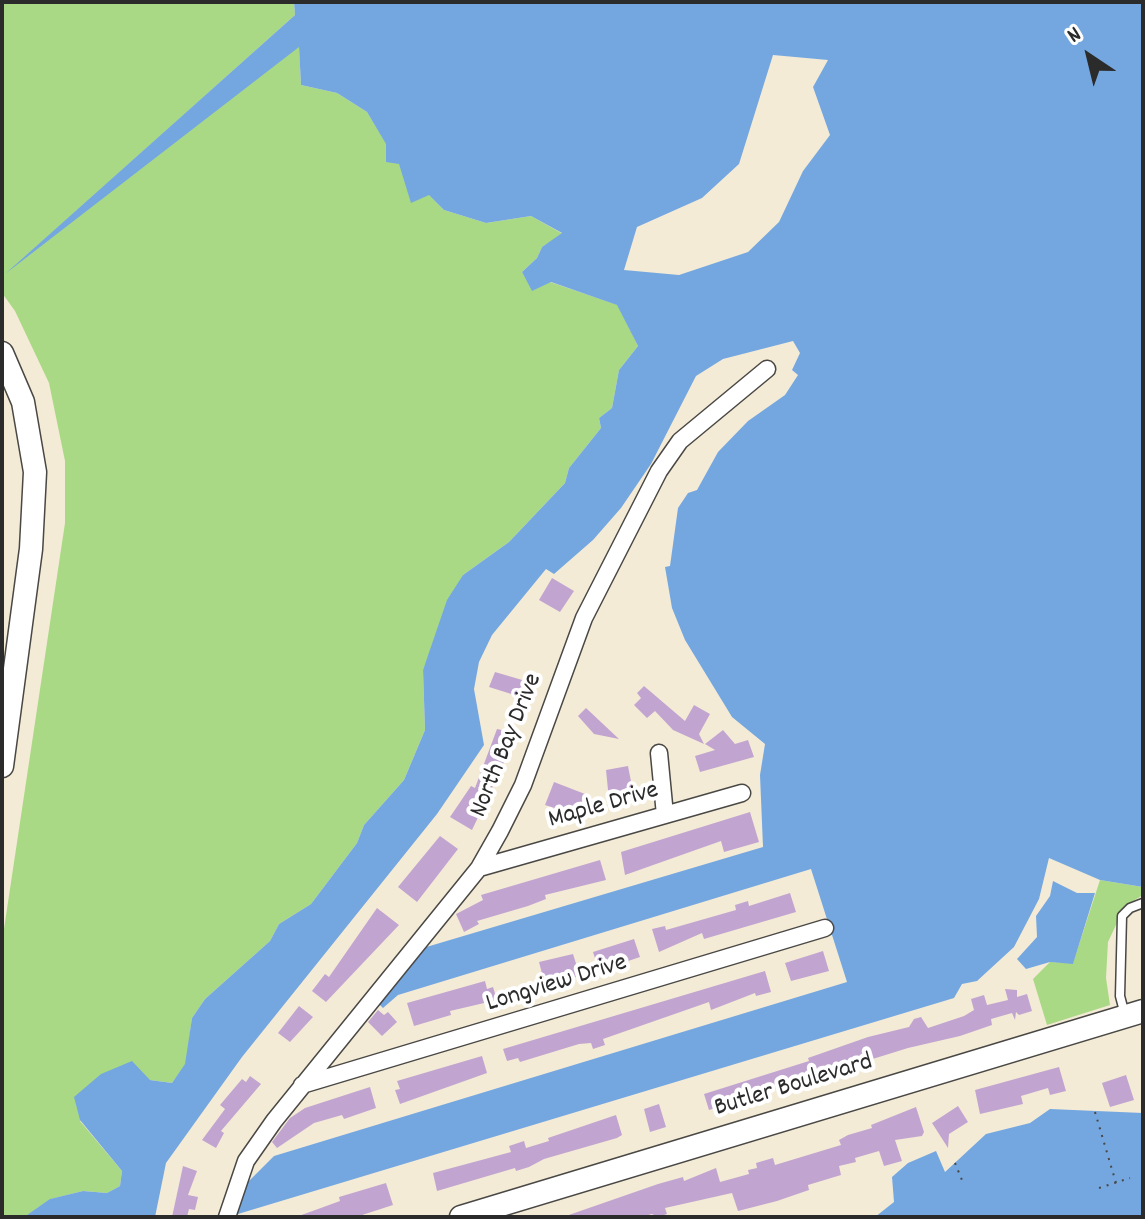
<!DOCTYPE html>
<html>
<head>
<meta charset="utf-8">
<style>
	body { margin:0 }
	#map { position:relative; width:1145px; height:1219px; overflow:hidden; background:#f4ebd7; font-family:Dekko,sans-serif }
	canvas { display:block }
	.frame { position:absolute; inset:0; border:4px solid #2b2b2b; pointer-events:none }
	.north { position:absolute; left:1049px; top:16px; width:80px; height:80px; -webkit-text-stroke:6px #fff; paint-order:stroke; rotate:325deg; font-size:22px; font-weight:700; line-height:32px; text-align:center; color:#2b2b2b }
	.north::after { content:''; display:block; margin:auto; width:28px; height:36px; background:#2b2b2b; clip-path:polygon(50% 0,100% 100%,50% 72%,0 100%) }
</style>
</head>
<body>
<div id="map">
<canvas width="1145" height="1219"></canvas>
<div class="frame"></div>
<div class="north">N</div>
</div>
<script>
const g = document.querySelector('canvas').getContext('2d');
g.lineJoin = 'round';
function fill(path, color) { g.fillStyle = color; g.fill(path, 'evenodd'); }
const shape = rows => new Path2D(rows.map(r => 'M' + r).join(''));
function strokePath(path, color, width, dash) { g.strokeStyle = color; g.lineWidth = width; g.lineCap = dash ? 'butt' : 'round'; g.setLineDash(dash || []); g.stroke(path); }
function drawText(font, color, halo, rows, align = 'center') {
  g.font = font + ' Dekko,sans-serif'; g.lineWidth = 8; g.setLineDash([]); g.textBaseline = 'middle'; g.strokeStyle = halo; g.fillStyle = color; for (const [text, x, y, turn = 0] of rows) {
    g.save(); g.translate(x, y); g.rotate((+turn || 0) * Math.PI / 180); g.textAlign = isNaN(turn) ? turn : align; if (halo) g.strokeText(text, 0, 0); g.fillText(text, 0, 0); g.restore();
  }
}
fill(shape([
	[2,2,294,2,295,15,18,263,299,46,301,85,337,93,367,112,399,164,444,210,486,223,531,216,563,234,542,247,537,258,522,272,533,290,550,282,618,305,638,346,619,370,612,408,599,418,601,428,569,468,565,483,509,542,463,575,423,670,425,730,404,780,364,825,357,843,311,904,279,924,270,941,205,999,192,1018,186,1064,172,1083,150,1080,80,1121,122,1171,120,1186,107,1193,83,1191,51,1199,24,1217,2,1217,2,942,65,523,65,461,49,383,15,311,2,293],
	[1100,880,1143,887,1143,895,1125,906,1108,942,1106,978,1110,1005,1047,1025,1033,979,1050,962,1073,963]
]), '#aad986');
fill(shape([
	[294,2,1143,2,1143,887,1100,880,1049,858,1039,899,1014,947,977,981,962,984,954,998,238,1214,235,1195,274,1156,847,982,811,869,398,995,383,1008,377,1002,423,948,763,847,760,775,765,744,732,717,685,640,672,608,665,567,670,566,678,508,688,493,697,490,718,452,748,421,785,395,798,375,792,370,800,353,793,341,723,359,696,376,651,464,621,508,593,540,554,574,546,569,492,635,479,662,474,689,484,745,437,814,242,1057,166,1163,155,1217,24,1217,50,1199,83,1191,107,1193,120,1186,122,1171,80,1120,74,1097,101,1074,132,1061,150,1080,172,1083,185,1064,192,1018,205,999,270,941,279,924,311,904,357,843,364,825,404,780,425,730,423,670,447,600,463,575,509,542,565,483,569,468,601,428,599,418,612,408,619,370,638,346,617,305,551,282,532,291,522,272,537,258,542,247,562,233,531,216,486,223,444,210,429,195,411,203,399,164,386,162,386,144,367,112,337,93,301,85,299,47,5,274,295,15],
	[773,55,828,60,813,87,830,135,803,171,779,222,748,252,679,275,624,270,637,227,702,198,739,164],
	[1053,881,1077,893,1095,893,1073,964,1050,962,1026,969,1017,959,1037,937,1036,916,1050,896],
	[1050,1109,1143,1113,1143,1217,875,1217,894,1202,892,1177,908,1163,936,1151,945,1172,986,1134,1030,1123]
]), '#74a7e0');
fill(shape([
	[552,578,574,591,560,612,539,600],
	[495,672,529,682,524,698,489,687],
	[644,686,685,721,694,705,710,714,699,734,704,744,673,730,655,711,647,718,634,705,641,698,637,693],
	[586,708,619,739,594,734,578,716],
	[497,729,516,733,513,744,472,830,450,817,471,786,475,788],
	[723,730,735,744,748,740,754,757,700,772,695,756,715,750,705,744],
	[628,766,634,797,609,800,606,770],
	[554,782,585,794,577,815,545,805],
	[750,812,759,842,724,852,721,841,625,875,621,852],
	[440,836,458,849,417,902,398,887],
	[600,860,606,880,545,895,546,899,528,906,477,921,479,924,464,932,456,914,483,900,481,895],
	[790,893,796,912,704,939,702,933,659,952,652,929,665,926,666,930,736,910,735,905,748,901,749,906],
	[377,908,399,925,326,1002,312,991,325,974,329,977],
	[634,939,640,957,599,971,593,952],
	[823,951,829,971,791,981,785,963],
	[573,954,580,976,545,985,539,962],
	[765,971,771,992,756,996,755,993,711,1010,709,1002,603,1039,605,1045,593,1049,591,1043,579,1044,520,1062,518,1058,507,1061,503,1049],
	[485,981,487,989,493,987,497,1000,450,1011,451,1015,414,1026,407,1003],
	[1005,989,1017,990,1017,997,1027,994,1032,1011,1019,1015,1016,1012,1015,1020,1012,1013,991,1019,992,1025,960,1036,908,1048,709,1110,704,1094,809,1061,808,1058,868,1037,909,1027,914,1019,921,1017,928,1028,964,1016,974,1010,971,999,984,995,987,1005,1008,1000],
	[299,1006,313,1017,290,1042,278,1033],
	[378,1010,384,1015,388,1012,397,1022,382,1036,368,1022],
	[482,1056,487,1073,400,1104,395,1090,400,1089,397,1081],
	[1059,1067,1066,1091,1050,1095,1048,1088,1021,1096,1023,1104,980,1114,975,1090],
	[1126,1075,1134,1100,1110,1107,1102,1083],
	[250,1076,261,1084,221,1131,224,1133,216,1148,202,1140,225,1109,220,1105,242,1079,246,1082],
	[370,1087,376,1108,344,1119,342,1115,314,1123,277,1148,272,1142,290,1118,305,1108],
	[659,1104,666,1127,650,1132,644,1109],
	[958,1106,968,1122,949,1134,948,1148,932,1123],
	[916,1107,924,1132,922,1136,895,1140,902,1161,884,1166,879,1151,855,1158,856,1162,839,1166,841,1175,808,1185,809,1190,777,1201,738,1211,732,1193,665,1208,667,1214,658,1217,652,1214,641,1217,563,1217,658,1184,683,1177,684,1181,716,1168,720,1182,749,1174,748,1170,757,1168,756,1163,773,1158,775,1165,841,1145,839,1140,848,1135,872,1128,871,1125],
	[616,1115,622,1135,617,1138,544,1159,529,1167,516,1171,515,1168,437,1191,433,1173,511,1152,509,1146,524,1141,526,1148,549,1141,548,1138],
	[183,1166,197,1171,188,1195,198,1197,195,1210,189,1209,187,1217,172,1217],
	[386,1183,393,1205,356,1217,296,1217,340,1201,339,1197]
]), '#c1a5d0');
const lane = shape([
	[1125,1015,1120,996,1122,916,1130,908,1143,903]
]);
const street = shape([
	[659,753,665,815],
	[479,868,742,793],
	[302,1085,825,928],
	[227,1217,246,1161,274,1121,479,868,500,831,523,785,584,618,659,471,680,441,767,369]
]);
const secondary = shape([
	[2,353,23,402,35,472,31,549,2,766],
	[461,1217,1143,1011]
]);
strokePath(lane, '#494845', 11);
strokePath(street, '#494845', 19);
strokePath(secondary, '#494845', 25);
strokePath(shape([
	[1095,1112,1116,1183],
	[955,1163,964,1185],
	[1099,1188,1130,1178]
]), '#494845', 2, [2, 6]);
strokePath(lane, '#fff', 8);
strokePath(street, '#fff', 16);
strokePath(secondary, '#fff', 22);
drawText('26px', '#2b2b2b', '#fff', [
	["North Bay Drive",508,746,-68],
	["Maple Drive",604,807,-16],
	["Longview Drive",557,985,-17],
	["Butler Boulevard",794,1087,-17]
]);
</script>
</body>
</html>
